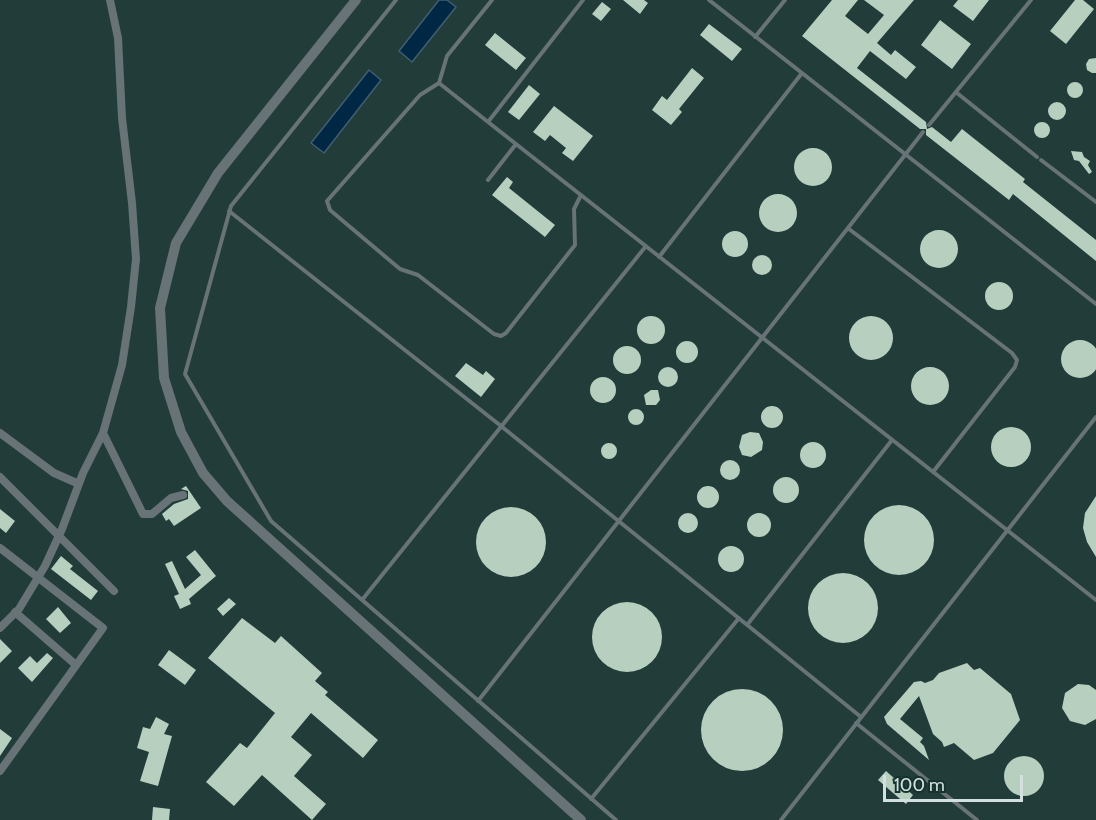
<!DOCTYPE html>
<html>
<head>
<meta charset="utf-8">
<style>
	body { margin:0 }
	#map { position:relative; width:1096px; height:820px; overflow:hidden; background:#213c39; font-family:Cabin,sans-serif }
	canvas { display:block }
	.scale { position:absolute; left:883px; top:775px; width:140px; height:27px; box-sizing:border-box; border:3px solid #d2e1df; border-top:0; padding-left:8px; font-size:18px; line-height:21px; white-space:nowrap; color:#d2e1df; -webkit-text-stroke:4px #16322f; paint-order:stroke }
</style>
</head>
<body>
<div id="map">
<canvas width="1096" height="820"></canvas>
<div class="scale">100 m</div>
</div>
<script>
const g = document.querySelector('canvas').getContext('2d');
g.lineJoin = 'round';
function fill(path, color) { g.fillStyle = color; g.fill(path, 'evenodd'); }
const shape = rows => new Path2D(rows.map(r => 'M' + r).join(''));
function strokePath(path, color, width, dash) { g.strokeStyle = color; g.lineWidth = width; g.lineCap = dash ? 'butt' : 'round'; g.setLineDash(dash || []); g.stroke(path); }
const water = shape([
	[439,0,447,0,456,7,412,62,399,51,439,0],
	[369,70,381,80,324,153,311,143,369,70]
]);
fill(water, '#002744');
strokePath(water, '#3f5f72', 1.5);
fill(shape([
	[623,0,644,0,648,3,640,14],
	[832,0,858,0,845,16,868,34,884,15,864,0,914,0,877,43,891,55,895,50,916,67,906,79,870,51,857,68,926,122,927,129,932,127,951,142,962,129,1025,179,1023,182,1096,240,1096,261,1013,194,1009,200,926,135,926,129,920,129,802,36],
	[958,0,989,0,973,21,953,6],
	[1075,0,1083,0,1094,9,1066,44,1050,31],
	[602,2,611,9,601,21,592,14],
	[940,20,971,44,952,69,921,45],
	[709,24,742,49,732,61,700,35],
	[495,33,526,58,516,70,485,45],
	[1096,58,1096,73,1092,73,1087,70,1086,64,1089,59],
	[692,68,704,78,679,109,682,112,671,125,652,110,662,96,667,100],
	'1067 90a8 8 0 1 1 16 0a8 8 0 1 1-16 0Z',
	[529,85,540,94,519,120,508,112],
	'1048 111a9 9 0 1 1 18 0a9 9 0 1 1-18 0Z',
	[554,106,593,136,573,161,562,153,566,148,550,135,545,141,533,132],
	'1034 130a8 8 0 1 1 16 0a8 8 0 1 1-16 0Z',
	'794 167a19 19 0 1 1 38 0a19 19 0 1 1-38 0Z',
	[1071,151,1082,152,1084,157,1090,161,1088,165,1092,172,1089,174,1079,161,1074,160],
	[507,177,513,182,509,188,555,225,545,237,492,195],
	'759 213a19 19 0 1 1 38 0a19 19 0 1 1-38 0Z',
	'920 249a19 19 0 1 1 38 0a19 19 0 1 1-38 0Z',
	'722 244a13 13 0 1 1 26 0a13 13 0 1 1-26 0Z',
	'752 265a10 10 0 1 1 20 0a10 10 0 1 1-20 0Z',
	'985 296a14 14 0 1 1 28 0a14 14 0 1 1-28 0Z',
	'637 330a14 14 0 1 1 28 0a14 14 0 1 1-28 0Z',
	'849 338a22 22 0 1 1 44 0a22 22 0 1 1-44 0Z',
	'1061 359a19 19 0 1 1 38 0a19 19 0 1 1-38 0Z',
	'676 352a11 11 0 1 1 22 0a11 11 0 1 1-22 0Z',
	'613 360a14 14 0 1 1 28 0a14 14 0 1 1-28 0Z',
	[466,363,483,375,486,371,495,379,481,397,455,376],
	'658 377a10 10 0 1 1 20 0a10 10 0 1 1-20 0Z',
	'911 386a19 19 0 1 1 38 0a19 19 0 1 1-38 0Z',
	'590 390a13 13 0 1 1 26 0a13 13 0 1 1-26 0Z',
	[651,390,658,390,660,400,656,405,646,405,644,395],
	'761 417a11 11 0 1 1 22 0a11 11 0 1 1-22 0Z',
	'628 417a8 8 0 1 1 16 0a8 8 0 1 1-16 0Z',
	'991 447a20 20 0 1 1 40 0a20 20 0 1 1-40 0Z',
	[750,432,759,433,763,442,762,450,751,457,742,455,739,447,742,435],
	'800 455a13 13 0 1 1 26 0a13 13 0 1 1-26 0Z',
	'601 451a8 8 0 1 1 16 0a8 8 0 1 1-16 0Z',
	'720 470a10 10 0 1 1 20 0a10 10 0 1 1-20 0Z',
	'773 490a13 13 0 1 1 26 0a13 13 0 1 1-26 0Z',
	[186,486,201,508,174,526,169,519,166,521,162,514,174,504,188,499,188,491,181,489],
	'697 497a11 11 0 1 1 22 0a11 11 0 1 1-22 0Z',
	[1096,496,1096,557,1087,542,1083,528,1085,513],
	'864 540a35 35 0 1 1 70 0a35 35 0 1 1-70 0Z',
	'476 542a35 35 0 1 1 70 0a35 35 0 1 1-70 0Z',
	[0,509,15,521,6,533,0,528],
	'747 525a12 12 0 1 1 24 0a12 12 0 1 1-24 0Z',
	'678 523a10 10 0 1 1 20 0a10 10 0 1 1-20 0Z',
	'718 559a13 13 0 1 1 26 0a13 13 0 1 1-26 0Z',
	[195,550,216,576,189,599,191,604,180,609,174,596,179,594,165,564,172,561,185,589,201,575,186,557],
	[61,556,73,566,70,569,98,591,91,600,51,569],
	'808 608a35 35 0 1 1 70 0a35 35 0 1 1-70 0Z',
	[229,598,236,604,223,616,217,609],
	'592 637a35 35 0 1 1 70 0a35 35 0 1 1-70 0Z',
	[58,607,71,623,60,633,46,619],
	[242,618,275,643,281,636,322,673,315,681,328,692,325,695,378,740,363,758,311,713,291,737,312,755,294,776,326,804,312,820,262,775,234,806,206,782,240,743,247,748,275,713,208,658],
	[0,639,12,651,0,663],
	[169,650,196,670,185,685,158,665],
	[47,653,53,658,32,682,18,668,30,656,37,663],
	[967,663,974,670,980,668,1011,694,1020,720,993,753,974,760,954,743,944,747,942,742,933,734,919,696,900,719,923,738,920,742,924,746,929,760,887,724,884,717,914,682,921,681,925,683,933,680,939,673],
	[1078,684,1089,685,1096,690,1096,719,1085,725,1070,721,1062,708,1065,693],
	'701 730a41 41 0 1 1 82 0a41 41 0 1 1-82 0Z',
	[156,717,169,724,164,734,172,736,158,786,140,781,149,752,137,748,143,727,150,729],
	[0,729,12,738,0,756],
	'1004 776a20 20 0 1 1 40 0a20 20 0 1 1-40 0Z',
	[886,771,913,795,906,804,878,780],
	[153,807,170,809,169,820,152,820]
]), '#b7cfbf');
strokePath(shape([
	[396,0,231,206,185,374,271,521,616,820],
	[709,0,1096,304],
	[755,37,785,0],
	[439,83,447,56,492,0],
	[957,93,1037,157],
	[488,122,583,0],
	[929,125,1031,0],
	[1041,160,1096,202],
	[488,180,516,144],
	[581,195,574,209,575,245,506,333,501,336,494,334,418,275,400,269,330,210,327,201,420,95,439,83,488,122,1096,600],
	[229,211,501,426,861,717],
	[849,229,1012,353,1017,360,1015,367,933,472],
	[659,257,802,73],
	[362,600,646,246],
	[747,625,892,440],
	[478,701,923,132],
	[856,723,977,820],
	[591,799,739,618],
	[781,820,1096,417]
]), '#677376', 4);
strokePath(shape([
	[0,433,54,473,79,484],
	[103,433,143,514,152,514,171,498,183,495],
	[0,477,114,591],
	[0,548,103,628,0,771],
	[15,612,76,665],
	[0,628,19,609,45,566,62,529,83,473,103,433,122,365,131,307,136,259,132,203,122,118,118,38,110,0]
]), '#677376', 8);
strokePath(shape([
	[356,0,218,173,176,243,160,308,164,378,181,432,203,473,227,501,581,820]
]), '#677376', 10);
</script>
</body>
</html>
